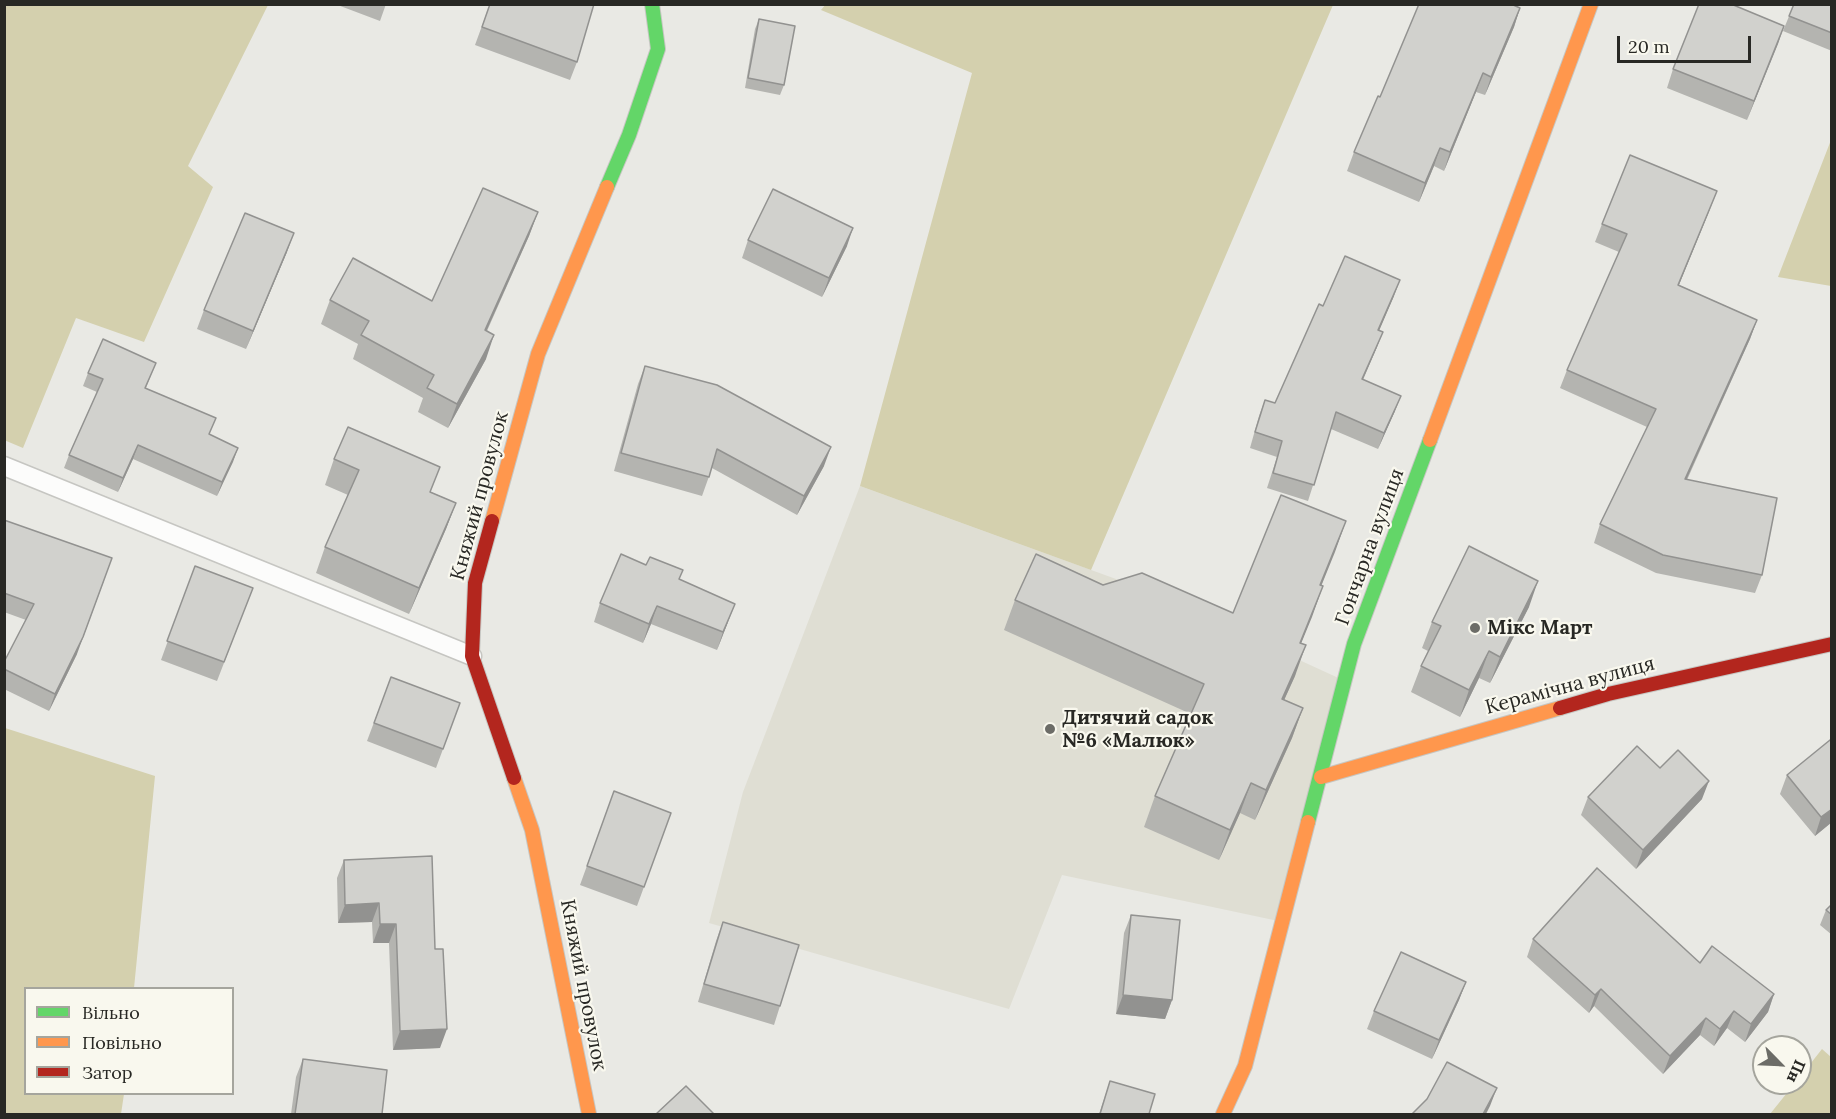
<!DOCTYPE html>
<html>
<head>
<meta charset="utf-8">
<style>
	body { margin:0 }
	#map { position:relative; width:1836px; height:1119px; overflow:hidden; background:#e9e9e4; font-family:Lora,serif }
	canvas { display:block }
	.frame { position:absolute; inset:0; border:6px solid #282824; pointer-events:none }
	.legend { position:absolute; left:24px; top:987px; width:210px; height:108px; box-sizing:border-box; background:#f9f8ee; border:2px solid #a5a59d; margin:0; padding:8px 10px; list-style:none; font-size:18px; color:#282824 }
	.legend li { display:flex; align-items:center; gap:12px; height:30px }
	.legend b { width:30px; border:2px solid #a5a59d }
	.north { position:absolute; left:1752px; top:1035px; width:60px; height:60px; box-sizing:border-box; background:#f9f8ee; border:2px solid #a5a59d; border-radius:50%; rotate:114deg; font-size:16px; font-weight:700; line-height:24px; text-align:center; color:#282824 }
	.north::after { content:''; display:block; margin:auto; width:21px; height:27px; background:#6c6c67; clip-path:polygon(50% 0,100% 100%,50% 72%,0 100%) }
	.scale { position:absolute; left:1617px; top:36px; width:134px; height:27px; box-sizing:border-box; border:3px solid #282824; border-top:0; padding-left:8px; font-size:18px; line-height:21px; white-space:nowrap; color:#282824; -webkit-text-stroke:4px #f9f8ee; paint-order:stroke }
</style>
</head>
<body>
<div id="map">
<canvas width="1836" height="1119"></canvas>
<div class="frame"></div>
<ul class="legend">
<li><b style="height:8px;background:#63d668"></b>Вільно</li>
<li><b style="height:8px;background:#ff974d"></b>Повільно</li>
<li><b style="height:8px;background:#b3261e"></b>Затор</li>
</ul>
<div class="north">Пн</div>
<div class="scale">20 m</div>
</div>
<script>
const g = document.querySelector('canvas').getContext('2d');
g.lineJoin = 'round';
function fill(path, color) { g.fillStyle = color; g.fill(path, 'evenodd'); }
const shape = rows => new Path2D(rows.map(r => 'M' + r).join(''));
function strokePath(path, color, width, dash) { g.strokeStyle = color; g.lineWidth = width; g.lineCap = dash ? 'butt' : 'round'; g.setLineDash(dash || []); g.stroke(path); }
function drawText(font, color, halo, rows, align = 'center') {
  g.font = font + ' Lora,serif'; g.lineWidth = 4.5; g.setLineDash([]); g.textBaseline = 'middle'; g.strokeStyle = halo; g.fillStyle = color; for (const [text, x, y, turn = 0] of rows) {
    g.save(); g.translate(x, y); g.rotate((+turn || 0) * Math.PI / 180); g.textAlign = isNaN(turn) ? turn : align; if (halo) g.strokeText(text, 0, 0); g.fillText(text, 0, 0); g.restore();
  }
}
fill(shape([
	[860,486,1149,591,1345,681,1283,922,1062,875,1009,1009,709,923,743,792]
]), '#dfded3');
fill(shape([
	[826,4,1333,5,1091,570,860,486,972,73,821,10],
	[4,5,268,5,188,166,213,187,144,342,76,318,23,448,4,440],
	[1831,140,1831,286,1778,277],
	[5,728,155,776,134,988,26,988,26,1094,124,1094,121,1114,5,1114],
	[1822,1049,1831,1057,1831,1114,1770,1114,1795,1083,1800,1083,1800,1077]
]), '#d4d0ae');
const lane = shape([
	[4,466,472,656]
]);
const fast = shape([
	[607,187,629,135,658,49,652,4],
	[1308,822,1354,644,1430,440]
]);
const slow = shape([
	[1430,440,1591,4],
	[492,521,538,354,607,187],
	[1321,777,1560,708],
	[514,778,532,830,589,1114],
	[1223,1114,1245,1066,1308,822]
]);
const jam = shape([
	[492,521,475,583,472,656,514,778],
	[1560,708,1608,694,1832,644]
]);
strokePath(lane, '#c6c6c2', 21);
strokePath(fast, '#c6c6c2', 16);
strokePath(slow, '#c6c6c2', 16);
strokePath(jam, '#c6c6c2', 16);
strokePath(lane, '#fcfcfb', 18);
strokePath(fast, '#63d668', 14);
strokePath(slow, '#ff974d', 14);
strokePath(jam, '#b3261e', 14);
fill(shape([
	[335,4,386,4,380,21],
	[490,4,577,62,570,80,475,45],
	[1794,4,1832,4,1832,51,1783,31],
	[1520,8,1514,27,1485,95,1476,92,1444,171,1434,166,1419,202,1347,171,1354,152,1380,97],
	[759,19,784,85,780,95,745,88,755,29],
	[1784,26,1747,120,1667,88,1673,69],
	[1710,209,1679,285,1757,320,1750,339,1687,480,1762,575,1755,593,1656,573,1594,543,1600,524,1647,427,1560,388,1567,370,1619,252,1595,242,1602,224],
	[538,212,529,236,487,331,486,359,448,428,418,412,423,398,353,359,358,344,321,324,330,300,432,301],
	[748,240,847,246,822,297,742,258],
	[287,252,246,349,197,329,204,310],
	[1394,296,1379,330,1377,347,1363,380,1395,411,1378,449,1331,429,1308,501,1267,488,1277,457,1250,448,1259,416,1265,400,1275,403,1323,306],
	[156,363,146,388,210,435,238,448,217,496,133,459,118,492,64,468,69,455,97,392,83,386,88,373],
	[645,366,824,466,797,515,712,468,702,496,614,471,638,384],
	[334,459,431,492,456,503,446,529,409,614,316,573,325,547,348,495,325,485],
	[4,520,77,654,49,711,4,689,4,662,26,620,4,612],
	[1346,521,1321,586,1323,586,1301,643,1295,676,1284,700,1303,708,1292,738,1255,820,1240,813,1219,860,1144,827,1155,796,1191,714,1004,630,1015,600,1103,585,1233,613],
	[195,566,253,588,217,681,161,660],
	[680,580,728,622,717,650,651,624,643,643,594,622,600,603],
	[1529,607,1490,683,1479,678,1460,717,1411,692,1421,666,1428,651,1422,648,1432,622],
	[391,677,460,703,436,768,367,741],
	[1660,768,1702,799,1636,869,1581,815,1588,797],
	[1787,775,1832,822,1815,836,1780,794],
	[614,791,671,813,637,906,580,885],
	[344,860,435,949,440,1048,393,1050,389,943,373,943,372,922,338,923,337,878],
	[1832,904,1832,935,1820,925,1826,910],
	[1131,915,1172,1000,1165,1019,1116,1014,1124,933],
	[723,922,780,1006,774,1025,698,1002,716,941],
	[1533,939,1700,963,1774,994,1768,1012,1745,1042,1727,1028,1714,1046,1700,1035,1663,1074,1594,1006,1589,1013,1527,957],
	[1466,982,1459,1000,1432,1059,1367,1029,1374,1011],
	[303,1059,382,1114,291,1114,296,1077],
	[1110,1081,1149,1114,1099,1114]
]), '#b4b4b0');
fill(shape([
	[1520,8,1514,27,1485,95,1491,77],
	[1784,26,1778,44,1747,120,1754,101],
	[1483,73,1476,92,1444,171,1450,152],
	[1440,148,1434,166,1419,202,1425,183],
	[1717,191,1710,209,1671,304,1678,285],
	[538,212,529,236,476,354,485,330],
	[853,228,847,246,822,297,829,278],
	[294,233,287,252,246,349,253,331],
	[1400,280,1394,296,1373,345,1378,330],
	[1757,320,1750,339,1678,498,1685,479],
	[1383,332,1377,347,1356,395,1362,379],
	[494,335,486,359,448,428,457,404],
	[1401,396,1395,411,1378,449,1384,433],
	[138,445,133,459,118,492,123,478],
	[831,447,824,466,797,515,804,496],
	[238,448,233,462,217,496,222,482],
	[456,503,446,529,409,614,419,588],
	[1346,521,1335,552,1309,616,1320,585],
	[106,575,77,654,49,711,55,694],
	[1538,581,1529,607,1490,683,1500,657],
	[1323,586,1312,617,1289,673,1300,643],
	[735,604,728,622,717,650,723,632],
	[657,606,651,624,643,643,649,624],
	[1306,645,1295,676,1271,729,1282,699],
	[1489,651,1479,678,1460,717,1469,690],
	[1303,708,1292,738,1255,820,1266,790],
	[1709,781,1702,799,1636,869,1643,850],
	[1251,783,1240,813,1219,860,1230,830],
	[1832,809,1832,822,1815,836,1821,817],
	[379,903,372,922,338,923,345,905],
	[380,924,396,924,389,943,373,943],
	[1466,982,1459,1000,1432,1059,1439,1040],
	[1601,989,1594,1006,1589,1013,1595,995],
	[1774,994,1768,1012,1745,1042,1751,1024],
	[1123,995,1172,1000,1165,1019,1116,1014],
	[1734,1011,1727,1028,1714,1046,1720,1029],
	[1706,1018,1700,1035,1663,1074,1670,1056],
	[447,1029,440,1048,393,1050,400,1031],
	[1497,1088,1490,1106,1486,1114,1483,1114]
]), '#929290');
const building = shape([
	[490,4,594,4,577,62,482,27,490,4],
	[1419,4,1511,4,1520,8,1491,77,1483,73,1450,152,1440,148,1425,183,1354,152,1378,96,1380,97,1419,4],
	[1699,4,1731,4,1784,26,1754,101,1673,69,1699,4],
	[1794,4,1832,4,1832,33,1789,16,1794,4],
	[759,19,795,26,784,85,748,78,759,19],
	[1630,155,1717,191,1678,285,1757,320,1685,479,1777,498,1762,575,1663,555,1600,524,1656,409,1567,370,1627,234,1602,224,1630,155],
	[483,188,538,212,485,330,494,335,457,404,427,388,434,375,361,335,369,321,330,300,353,258,432,301,483,188],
	[773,189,853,228,829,278,748,240,773,189],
	[245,213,294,233,253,331,204,310,245,213],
	[1345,256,1400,280,1378,330,1383,332,1362,379,1401,396,1384,433,1336,412,1314,485,1273,473,1282,441,1255,432,1265,400,1275,403,1319,304,1323,306,1345,256],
	[103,339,156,363,145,388,216,418,209,434,238,448,222,482,138,445,123,478,69,455,103,379,88,373,103,339],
	[645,366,717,385,831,447,804,496,717,449,709,477,621,453,645,366],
	[348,427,440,467,430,492,456,503,419,588,325,547,359,470,334,459,348,427],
	[1281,495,1346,521,1320,585,1323,586,1300,643,1306,645,1282,699,1303,708,1266,790,1251,783,1230,830,1155,796,1204,684,1015,600,1036,554,1103,585,1142,573,1233,613,1281,495],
	[4,520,112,558,83,637,55,694,4,669,4,662,34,604,4,593,4,520],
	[1469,546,1538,581,1500,657,1489,651,1469,690,1421,666,1441,626,1432,622,1469,546],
	[621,554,646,565,650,557,683,570,679,579,735,604,723,632,657,606,649,624,600,603,621,554],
	[195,566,253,588,224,662,167,641,195,566],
	[391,677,460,703,443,749,374,723,391,677],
	[1830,740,1832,743,1832,809,1821,817,1787,775,1830,740],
	[1637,746,1660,768,1678,750,1709,781,1643,850,1588,797,1637,746],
	[614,791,671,813,644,887,587,866,614,791],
	[432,856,435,949,443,949,447,1029,400,1031,396,924,380,924,379,903,345,905,344,860,432,856],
	[1597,868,1700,963,1712,946,1774,994,1751,1024,1734,1011,1720,1029,1706,1018,1670,1056,1601,989,1595,995,1533,939,1597,868],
	[1832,904,1832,915,1826,910,1832,904],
	[1131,915,1180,920,1172,1000,1123,995,1131,915],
	[723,922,799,945,780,1006,704,984,723,922],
	[1401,952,1466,982,1439,1040,1374,1011,1401,952],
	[303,1059,387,1070,382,1114,295,1114,303,1059],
	[1447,1062,1497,1088,1483,1114,1412,1114,1427,1099,1447,1062],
	[1110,1081,1155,1094,1149,1114,1100,1114,1110,1081],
	[686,1086,714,1114,656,1114,686,1086]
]);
fill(building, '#d1d1cd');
strokePath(building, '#929290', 1.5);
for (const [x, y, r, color] of [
	[1475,628,6,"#6c6c67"],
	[1050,729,6,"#6c6c67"]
]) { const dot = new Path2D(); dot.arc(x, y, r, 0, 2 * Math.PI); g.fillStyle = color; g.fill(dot); strokePath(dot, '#f9f8ee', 2); }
drawText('20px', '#282824', '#f9f8ee', [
	["Княжий провулок",480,496,-75],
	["Гончарна вулиця",1370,547,-70],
	["Керамічна вулиця",1570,686,-15],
	["Княжий провулок",583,985,79]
]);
drawText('bold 20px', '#282824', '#f9f8ee', [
	["Мікс Март",1487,628],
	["Дитячий садок",1062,718],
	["№6 «Малюк»",1062,741]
], 'left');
</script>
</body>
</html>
